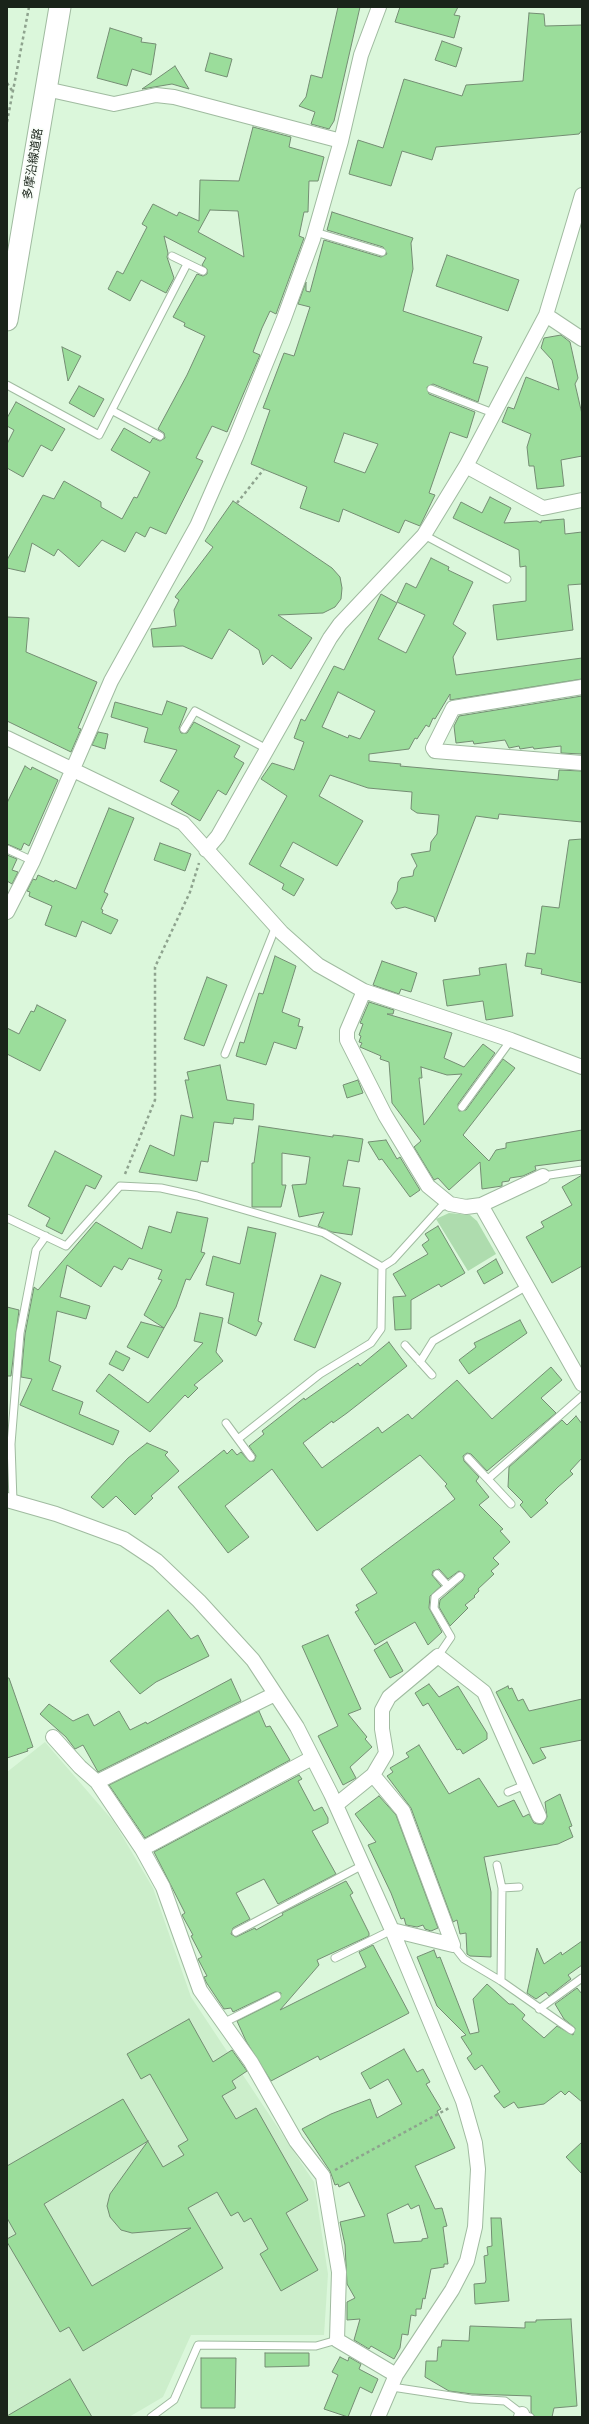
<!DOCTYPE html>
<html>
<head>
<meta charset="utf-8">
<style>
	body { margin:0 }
	#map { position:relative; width:589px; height:2424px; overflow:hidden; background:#dbf7db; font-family:Raleway,sans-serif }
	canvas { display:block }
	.frame { position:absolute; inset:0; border:8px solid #1a241a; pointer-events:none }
</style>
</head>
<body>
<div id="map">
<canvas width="589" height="2424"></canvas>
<div class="frame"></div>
</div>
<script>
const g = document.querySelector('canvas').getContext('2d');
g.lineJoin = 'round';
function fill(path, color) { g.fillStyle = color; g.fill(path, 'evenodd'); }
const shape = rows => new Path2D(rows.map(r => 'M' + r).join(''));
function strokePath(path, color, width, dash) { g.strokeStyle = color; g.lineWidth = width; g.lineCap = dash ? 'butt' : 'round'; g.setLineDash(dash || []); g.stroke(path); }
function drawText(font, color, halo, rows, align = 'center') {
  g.font = font + ' Raleway,"Noto Sans JP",sans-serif'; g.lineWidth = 3.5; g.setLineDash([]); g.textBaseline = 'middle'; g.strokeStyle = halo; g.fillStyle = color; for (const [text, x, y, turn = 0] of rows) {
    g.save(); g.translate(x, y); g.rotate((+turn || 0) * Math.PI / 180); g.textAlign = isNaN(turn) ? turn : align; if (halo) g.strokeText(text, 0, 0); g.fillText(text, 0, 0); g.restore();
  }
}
fill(shape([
	[45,1742,114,1822,153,1888,191,1997,314,2182,328,2274,324,2335,191,2335,163,2397,129,2417,7,2417,7,1772]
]), '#cceecb');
fill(shape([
	[449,1213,470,1215,477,1221,496,1254,468,1271,436,1219]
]), '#aedcae');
const building = shape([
	[338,7,360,7,334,121,329,129,311,124,315,112,299,106,306,97,311,75,322,78,338,7],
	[400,7,458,7,454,15,460,16,454,38,395,22,400,7],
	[529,13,544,14,545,26,582,25,582,130,579,134,436,147,432,160,402,151,391,186,349,174,358,140,383,148,404,79,462,96,466,85,523,81,529,13],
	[110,28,142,38,141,42,156,44,151,75,132,69,127,86,97,78,110,28],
	[442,41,462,48,456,67,435,60,442,41],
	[210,53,232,59,227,77,205,71,210,53],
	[175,66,189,89,172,84,142,89,175,66],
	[253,127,291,137,289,147,324,157,318,181,309,181,308,212,304,212,299,236,304,238,276,314,270,311,262,328,253,352,260,355,227,432,212,426,196,458,203,461,166,534,150,527,145,537,136,532,125,552,102,540,79,567,58,549,54,556,32,543,25,572,7,568,7,560,43,495,54,499,64,481,101,502,101,507,122,519,134,497,137,498,150,472,111,450,124,428,150,443,153,438,160,441,165,438,164,433,158,429,187,375,205,336,184,326,185,323,173,317,197,274,203,276,207,274,207,269,202,265,206,258,164,236,168,253,167,257,174,278,166,293,141,280,130,301,108,289,117,271,123,274,147,227,142,224,153,204,177,216,179,212,199,221,200,180,239,181,253,127],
	[210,210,238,211,244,257,198,232,210,210],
	[332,212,413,238,411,243,413,269,403,311,482,337,473,363,488,367,478,402,433,384,427,387,429,394,475,412,467,438,450,432,429,493,435,495,420,526,405,520,399,533,343,509,339,522,300,508,307,487,251,464,270,410,263,408,284,353,294,356,310,307,298,304,306,282,306,291,310,292,324,240,381,257,387,254,383,247,327,230,332,212],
	[344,433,378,444,365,473,334,462,344,433],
	[447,255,519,280,508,311,436,286,447,255],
	[561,335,570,342,578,378,575,384,582,414,582,456,561,460,564,486,537,489,534,466,529,466,527,447,531,434,502,422,508,407,514,409,526,377,559,390,552,360,541,348,544,338,561,335],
	[62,347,81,356,68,381,62,347],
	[79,386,104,399,94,417,69,403,79,386],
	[16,402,65,429,52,451,41,445,23,477,7,468,7,444,14,430,7,426,7,418,16,402],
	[490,497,511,508,504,523,537,521,541,523,541,521,564,519,565,534,582,532,582,584,568,585,573,630,497,640,493,605,526,601,526,566,520,567,519,550,453,518,461,502,482,513,490,497],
	[233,501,332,568,340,577,342,588,341,599,335,607,323,613,278,615,312,638,291,669,272,655,263,665,259,650,229,629,212,659,183,646,153,647,151,629,176,626,174,610,179,600,175,597,213,547,205,541,233,501],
	[431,558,449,567,448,570,473,582,453,624,466,633,453,657,456,675,582,658,582,679,450,700,450,694,435,719,433,718,429,727,426,725,417,739,415,738,409,749,369,754,369,761,401,764,400,766,558,780,559,770,582,771,582,822,499,814,498,819,476,816,435,922,434,917,405,907,396,909,391,903,397,891,398,882,401,878,413,876,414,870,417,866,411,854,430,851,431,842,437,834,439,815,417,813,411,809,412,792,368,788,330,775,319,796,363,821,337,866,293,842,280,866,304,879,294,896,282,889,284,884,249,864,287,796,261,779,272,763,294,770,304,742,294,738,301,719,305,721,334,666,344,670,381,594,397,603,378,639,406,653,425,615,397,602,406,583,416,588,431,558],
	[338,692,375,711,360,739,349,735,348,738,322,727,338,692],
	[7,617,29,618,26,652,97,682,78,728,81,729,71,752,7,721,7,617],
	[582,696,582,754,561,753,561,746,534,749,533,747,520,749,519,746,509,748,505,740,474,744,473,741,456,743,454,726,459,716,582,696],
	[167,701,187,708,179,728,181,733,187,733,194,722,240,746,234,757,244,763,226,795,218,790,200,821,171,804,179,791,160,781,177,750,144,742,148,728,111,717,115,702,162,715,167,701],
	[98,732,108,734,105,749,92,745,98,732],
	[25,766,31,770,32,767,58,780,29,846,24,843,21,850,7,844,7,803,25,766],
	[109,808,134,818,104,892,108,894,101,909,103,910,102,913,118,920,111,934,82,921,76,937,45,925,52,906,29,896,30,892,27,891,33,879,36,880,38,875,54,882,55,880,76,889,109,808],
	[582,839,582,983,541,974,542,969,525,966,527,953,535,954,542,906,559,908,569,840,582,839],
	[160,843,191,854,185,871,154,860,160,843],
	[7,855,17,859,12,870,18,872,12,884,7,881,7,855],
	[275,956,296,966,282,1012,300,1019,298,1026,303,1027,296,1049,274,1042,266,1065,236,1056,240,1042,244,1043,259,993,263,994,275,956],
	[382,961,417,973,411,992,401,989,399,994,373,985,382,961],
	[506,964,513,1016,486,1020,483,1001,447,1006,443,980,480,975,479,968,506,964],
	[207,977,227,985,204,1046,184,1039,207,977],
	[369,1002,394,1010,393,1014,387,1014,452,1033,444,1058,464,1067,483,1044,495,1053,458,1104,459,1111,466,1110,503,1059,515,1068,463,1135,489,1161,496,1150,506,1148,506,1143,582,1130,582,1160,535,1166,536,1170,523,1176,510,1178,509,1181,502,1182,502,1186,482,1189,480,1162,449,1190,438,1178,434,1180,414,1147,421,1141,392,1103,389,1062,380,1059,381,1056,360,1047,362,1043,359,1042,361,1036,359,1035,363,1024,360,1023,369,1002],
	[421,1067,447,1075,462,1074,424,1125,419,1078,422,1078,421,1067],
	[37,1005,66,1020,40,1071,7,1054,7,1028,19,1034,31,1011,34,1012,37,1005],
	[220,1065,227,1100,254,1104,253,1120,234,1118,233,1124,214,1122,208,1162,201,1161,197,1181,139,1172,150,1145,174,1156,181,1115,193,1118,185,1080,189,1080,187,1072,220,1065],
	[358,1080,363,1093,347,1098,343,1085,358,1080],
	[259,1126,333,1137,333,1135,343,1136,363,1139,359,1162,348,1160,343,1186,360,1188,352,1235,332,1232,318,1226,324,1212,299,1217,292,1185,306,1184,310,1157,282,1153,282,1185,286,1185,281,1207,252,1207,252,1163,254,1163,259,1126],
	[386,1140,397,1159,400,1157,420,1190,410,1197,382,1159,379,1160,368,1142,386,1140],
	[55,1151,102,1176,95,1189,86,1185,62,1234,46,1226,50,1218,28,1206,55,1151],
	[582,1175,582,1266,552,1283,526,1237,544,1227,541,1222,572,1205,562,1187,582,1175],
	[177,1212,208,1218,201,1252,205,1253,190,1280,186,1279,176,1307,164,1328,144,1315,162,1280,158,1279,162,1270,129,1258,122,1270,114,1266,101,1287,67,1265,60,1297,90,1306,86,1319,57,1311,49,1361,61,1366,52,1390,83,1402,79,1414,119,1431,113,1445,20,1405,32,1379,21,1377,25,1334,34,1287,38,1290,96,1222,142,1249,149,1226,171,1233,177,1212],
	[438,1226,465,1273,441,1287,439,1284,411,1300,411,1329,395,1330,393,1297,406,1296,393,1274,428,1254,422,1245,429,1240,425,1234,438,1226],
	[248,1227,276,1233,258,1321,262,1323,256,1336,228,1323,234,1293,206,1285,213,1256,240,1264,248,1227],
	[496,1259,503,1273,484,1284,477,1271,496,1259],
	[321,1275,341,1283,315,1348,294,1340,321,1275],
	[7,1307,19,1310,11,1376,7,1376,7,1307],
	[200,1313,223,1318,216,1352,223,1361,194,1385,198,1388,188,1398,185,1395,150,1432,96,1391,109,1374,148,1403,203,1343,194,1341,200,1313],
	[520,1320,527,1333,469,1374,459,1360,476,1347,474,1343,520,1320],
	[141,1322,164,1328,148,1358,127,1347,141,1322],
	[389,1342,407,1366,347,1413,333,1423,332,1421,303,1443,322,1468,378,1427,382,1433,408,1414,412,1419,457,1380,492,1419,551,1367,562,1380,541,1398,556,1413,487,1471,471,1454,467,1453,463,1456,464,1461,479,1477,476,1481,489,1497,479,1505,503,1529,500,1531,510,1542,493,1558,499,1564,491,1571,494,1574,478,1589,479,1591,474,1596,475,1597,465,1605,468,1608,450,1626,439,1607,440,1600,463,1580,465,1575,459,1571,448,1579,439,1569,433,1571,432,1575,441,1586,430,1596,429,1608,442,1632,428,1645,415,1622,375,1645,355,1612,359,1610,356,1605,377,1593,361,1569,455,1499,445,1486,447,1484,420,1455,317,1531,272,1469,225,1506,249,1537,228,1553,178,1487,224,1450,227,1454,232,1449,237,1455,241,1452,249,1461,254,1461,256,1456,249,1446,264,1434,262,1431,304,1398,305,1400,358,1363,360,1366,389,1342],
	[116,1351,130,1358,123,1371,109,1364,116,1351],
	[576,1416,582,1424,582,1458,570,1471,573,1474,558,1487,545,1500,548,1503,531,1518,520,1505,523,1502,508,1487,509,1467,562,1420,567,1425,576,1416],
	[147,1443,168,1452,165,1455,179,1471,151,1496,153,1498,135,1515,116,1496,103,1508,91,1497,128,1458,147,1443],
	[168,1610,191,1639,198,1635,209,1656,156,1682,140,1694,110,1661,168,1610],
	[328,1635,361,1709,348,1714,367,1737,365,1739,372,1747,350,1767,356,1778,343,1785,318,1736,338,1726,302,1646,328,1635],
	[387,1642,403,1671,390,1678,374,1650,387,1642],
	[7,1678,9,1678,33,1747,27,1749,28,1751,7,1758,7,1678],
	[231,1679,241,1701,98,1772,83,1745,75,1749,66,1737,40,1714,49,1704,73,1721,88,1714,94,1726,119,1711,130,1730,146,1722,147,1724,231,1679],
	[429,1684,439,1697,458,1686,487,1733,487,1739,463,1754,460,1749,457,1750,428,1703,423,1706,415,1693,429,1684],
	[508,1686,509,1689,512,1688,518,1701,523,1699,529,1711,582,1699,582,1740,540,1748,546,1758,533,1764,496,1692,508,1686],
	[259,1711,266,1727,270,1726,290,1760,145,1838,109,1785,259,1711],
	[419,1745,449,1794,479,1778,498,1807,514,1800,523,1817,529,1814,534,1823,538,1824,543,1824,547,1817,545,1802,560,1794,572,1826,569,1827,573,1837,558,1844,484,1857,491,1892,491,1957,470,1956,467,1954,466,1933,460,1934,457,1920,453,1922,411,1808,387,1776,393,1772,390,1768,409,1757,406,1753,419,1745],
	[299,1775,302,1779,298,1781,314,1811,322,1807,328,1818,328,1823,312,1831,336,1874,278,1904,264,1879,236,1893,250,1919,233,1928,231,1934,236,1937,255,1928,256,1930,283,1915,282,1913,346,1881,353,1893,350,1895,369,1933,369,1936,317,1960,319,1965,280,2010,366,1967,359,1952,373,1945,409,2013,320,2060,318,2056,271,2081,246,2041,237,2021,279,2000,281,1993,275,1992,233,2012,231,2008,224,2009,206,1982,204,1977,207,1976,198,1959,202,1957,191,1936,193,1935,182,1915,185,1913,154,1852,299,1775],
	[379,1796,396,1815,438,1928,431,1931,425,1929,423,1925,417,1927,406,1925,404,1918,401,1919,391,1893,368,1845,376,1842,355,1814,379,1796],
	[582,1941,582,1965,568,1975,571,1979,549,1996,546,1992,536,1999,527,1993,537,1948,544,1964,561,1952,562,1955,582,1941],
	[434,1950,437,1958,440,1957,470,2034,479,2032,473,1999,487,1984,509,2004,513,2004,525,2015,522,2019,544,2038,557,2026,573,2035,575,2028,564,2019,555,2004,577,1988,582,1994,582,2102,569,2091,565,2095,561,2091,544,2104,518,2108,514,2102,504,2108,494,2096,500,2092,482,2065,475,2070,467,2058,472,2054,461,2037,466,2035,437,2006,417,1957,434,1950],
	[189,2019,213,2062,232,2050,247,2071,232,2081,236,2088,222,2096,236,2119,256,2108,302,2189,308,2200,286,2213,318,2270,281,2291,260,2254,268,2249,251,2218,244,2222,238,2212,231,2216,217,2192,188,2208,223,2268,83,2351,69,2327,60,2332,7,2242,7,2239,16,2234,7,2218,7,2166,123,2099,163,2167,184,2155,178,2146,188,2140,150,2074,141,2079,127,2054,189,2019],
	[148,2141,110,2194,107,2206,110,2217,121,2230,132,2233,191,2228,92,2286,44,2204,148,2141],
	[404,2049,417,2072,423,2069,430,2082,426,2084,441,2109,437,2111,455,2148,415,2166,435,2209,442,2208,447,2226,443,2227,448,2264,444,2264,444,2267,431,2269,425,2299,423,2298,421,2309,416,2309,416,2316,411,2315,408,2335,402,2334,400,2348,394,2359,371,2346,369,2349,354,2340,360,2319,347,2320,347,2302,355,2298,347,2284,345,2245,340,2222,365,2216,349,2182,339,2187,338,2184,335,2185,330,2171,302,2129,331,2114,370,2099,377,2118,402,2104,388,2079,370,2089,361,2073,404,2049],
	[408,2204,411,2209,419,2205,428,2238,422,2239,422,2241,394,2243,387,2214,408,2204],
	[582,2142,582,2174,566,2157,582,2142],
	[491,2218,501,2218,509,2301,475,2304,474,2284,485,2283,486,2280,484,2256,488,2255,487,2247,492,2246,491,2218],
	[571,2319,577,2406,554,2408,552,2417,535,2417,531,2412,531,2396,472,2394,449,2391,425,2377,426,2361,437,2361,438,2347,441,2347,442,2340,469,2341,470,2326,525,2328,525,2322,536,2322,536,2320,571,2319],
	[265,2353,309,2353,309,2366,265,2367,265,2353],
	[340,2357,348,2361,349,2357,361,2364,359,2369,378,2379,372,2393,360,2387,348,2417,324,2409,338,2375,332,2372,340,2357],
	[201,2358,236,2358,235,2408,201,2408,201,2358],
	[70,2379,92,2417,7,2417,7,2416,70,2379]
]);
fill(building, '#9bdd9b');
strokePath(building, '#748d73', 1);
const service = shape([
	[315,232,382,252],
	[172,256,203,271],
	[7,385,99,435,187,264],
	[431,389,493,413],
	[113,411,160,436],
	[424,535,507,579],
	[184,729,195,711,267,749],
	[7,849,33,861],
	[225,1054,276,926],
	[462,1107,511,1040],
	[543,1176,582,1170],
	[7,1218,66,1246,120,1186,161,1188,197,1196,324,1233,382,1267,393,1260,441,1207,450,1204],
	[405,1345,432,1375],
	[420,1362,433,1341,527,1286],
	[226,1423,251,1457],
	[238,1439,320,1374,371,1343,381,1329,382,1267],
	[468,1458,511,1504],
	[488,1479,582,1396],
	[13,1501,11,1444,20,1333,36,1250,46,1236],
	[437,1574,448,1586],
	[438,1656,451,1637,434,1608,435,1597,460,1576],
	[508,1792,525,1785],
	[497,1865,502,1888,501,1981],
	[502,1888,519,1887],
	[236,1932,363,1865],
	[453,1945,464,1959,501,1981,571,2030],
	[335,1958,392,1930],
	[539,2009,582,1978],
	[223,2023,277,1996],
	[392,2387,471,2399,505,2401,522,2414,530,2417],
	[151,2417,174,2400,198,2345,316,2346,337,2340]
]);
const minor = shape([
	[46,89,114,104,156,95,174,97,341,141],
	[546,315,582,339],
	[466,466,543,508,582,500],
	[582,687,453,708,433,748,435,751,582,763],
	[7,738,183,823,282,933,318,965,364,991,511,1040,582,1067],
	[206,850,218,836,330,638,340,624,424,535,466,466,546,315,582,195],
	[7,912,33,861,111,681,197,526,236,437,283,321,313,239,341,141,361,55,379,7],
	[364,991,347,1031,347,1040,385,1115,428,1186,450,1204,466,1207,481,1205,543,1176],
	[481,1205,582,1384],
	[7,1500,56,1514,124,1539,157,1561,199,1601,253,1660,297,1727,331,1794,392,1930,463,2101,475,2143,478,2169,475,2227,467,2261,452,2290,396,2375,378,2417],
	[53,1737,80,1767,97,1782,142,1849,163,1887,200,1990,251,2062,296,2141,323,2176,339,2272,337,2340,396,2375],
	[373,1775,386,1753,382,1729,382,1710,389,1697,438,1656,484,1692,539,1816],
	[97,1782,275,1694],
	[336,1805,373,1775,403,1811,453,1945],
	[142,1849,312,1758],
	[392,1930,453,1945],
	[521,2417,522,2414]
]);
const primary = shape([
	[7,320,60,7]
]);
strokePath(service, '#a0bba0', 9);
strokePath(minor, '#a0bba0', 16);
strokePath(primary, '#a0bba0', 23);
strokePath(shape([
	[7,8,7,7],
	[7,83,13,92],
	[7,122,29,7],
	[237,503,264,469],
	[125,1174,155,1100,155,967,190,892,199,863],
	[335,2170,449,2108]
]), '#8ea38e', 2.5, [3, 3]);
strokePath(service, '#fff', 7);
strokePath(minor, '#fff', 14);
strokePath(primary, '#fff', 21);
drawText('12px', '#1a241a', '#f8fdf8', [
	["多摩沿線道路",33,164,-81]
]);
</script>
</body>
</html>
